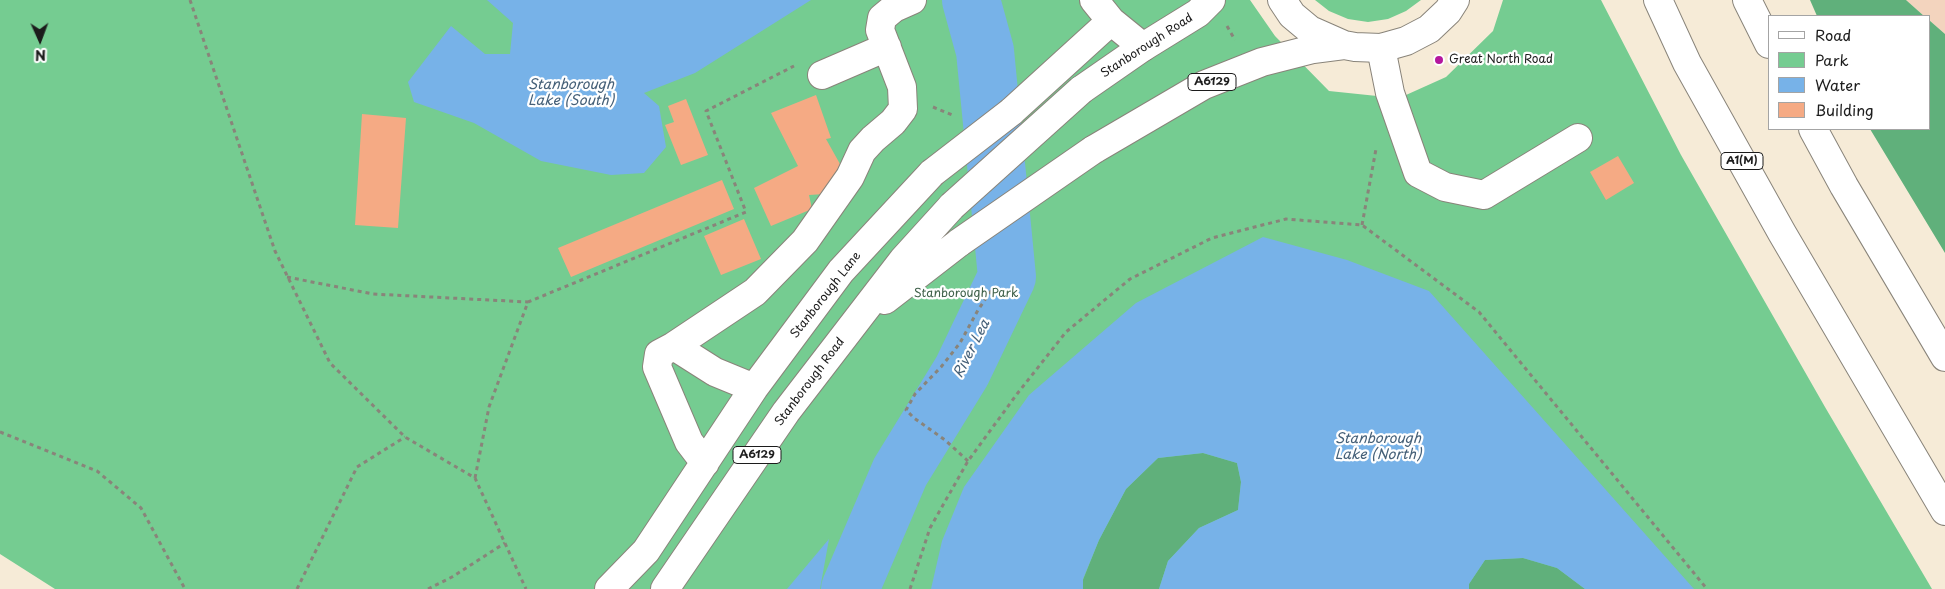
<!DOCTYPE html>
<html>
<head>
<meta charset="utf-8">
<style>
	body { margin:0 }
	#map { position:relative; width:1945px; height:589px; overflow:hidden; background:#f6ebd7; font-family:"Playpen Sans",sans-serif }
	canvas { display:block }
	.legend { position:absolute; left:1768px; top:15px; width:162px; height:115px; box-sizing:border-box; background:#fff; border:1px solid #a4a4a4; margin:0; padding:6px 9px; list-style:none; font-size:15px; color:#1c1c1c }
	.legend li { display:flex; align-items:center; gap:10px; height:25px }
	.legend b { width:25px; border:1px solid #a4a4a4 }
	.north { position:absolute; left:15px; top:15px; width:50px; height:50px; -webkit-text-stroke:4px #fff; paint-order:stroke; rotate:178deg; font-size:14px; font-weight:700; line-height:20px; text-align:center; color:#1c1c1c }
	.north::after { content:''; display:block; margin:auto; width:18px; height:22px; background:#1c1c1c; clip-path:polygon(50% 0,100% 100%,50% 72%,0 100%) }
</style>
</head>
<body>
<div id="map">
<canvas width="1945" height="589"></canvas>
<ul class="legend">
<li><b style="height:6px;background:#fff"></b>Road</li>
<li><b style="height:14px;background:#75cc91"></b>Park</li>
<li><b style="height:14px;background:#77b2e8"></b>Water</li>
<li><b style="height:14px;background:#f5aa84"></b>Building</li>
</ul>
<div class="north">N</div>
</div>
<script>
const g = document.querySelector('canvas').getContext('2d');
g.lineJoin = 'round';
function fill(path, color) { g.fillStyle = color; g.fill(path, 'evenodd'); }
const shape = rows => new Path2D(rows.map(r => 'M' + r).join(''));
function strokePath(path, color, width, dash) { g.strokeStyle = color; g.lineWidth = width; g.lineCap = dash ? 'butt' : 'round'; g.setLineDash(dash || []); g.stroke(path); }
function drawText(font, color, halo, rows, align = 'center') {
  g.font = font + ' "Playpen Sans",sans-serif'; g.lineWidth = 4.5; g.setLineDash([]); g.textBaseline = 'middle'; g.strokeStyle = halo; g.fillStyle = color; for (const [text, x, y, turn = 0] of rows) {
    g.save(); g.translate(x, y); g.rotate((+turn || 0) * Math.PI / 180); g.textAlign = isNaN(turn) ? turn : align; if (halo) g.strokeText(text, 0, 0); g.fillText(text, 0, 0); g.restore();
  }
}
fill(shape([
	[1906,0,1945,0,1945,34,1929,20,1929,16,1924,16]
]), '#f3d4be');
fill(shape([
	[0,0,1250,0,1275,36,1329,91,1377,96,1406,95,1446,77,1493,31,1503,0,1601,0,1681,155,1825,407,1932,589,55,589,0,554],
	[1315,0,1421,0,1406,11,1388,19,1368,22,1348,19,1329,11]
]), '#75cc91');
fill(shape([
	[1810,0,1906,0,1924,16,1817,16],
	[1929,20,1945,34,1945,253,1870,129,1929,129],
	[1203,453,1237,463,1241,482,1238,510,1199,528,1168,561,1159,589,1083,589,1083,580,1099,540,1126,489,1158,458],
	[1523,558,1557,568,1585,589,1469,589,1469,584,1485,560]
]), '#60b07b');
fill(shape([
	[487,0,811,0,695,73,644,93,659,106,666,147,644,173,611,175,541,161,474,123,414,102,408,82,451,26,485,54,510,54,513,23],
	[1263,237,1347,260,1429,291,1694,589,1585,589,1557,568,1523,558,1485,560,1469,584,1469,589,1159,589,1168,561,1199,528,1238,510,1241,482,1237,463,1203,453,1158,458,1126,489,1099,540,1083,579,1083,589,931,589,942,541,964,487,1029,395,1136,303],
	[829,539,820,589,787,589]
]), '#77b2e8');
strokePath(shape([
	[850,589,900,472,962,371,1007,277,985,51,971,0]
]), '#77b2e8', 58);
fill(shape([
	[816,95,831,138,826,139,840,164,825,194,809,195,812,209,771,226,754,188,798,166,771,113],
	[686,99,708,155,681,165,665,125,674,122,668,106],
	[362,114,406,118,398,228,355,225],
	[1618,156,1634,183,1606,200,1590,172],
	[722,180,734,209,571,277,558,248],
	[744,219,761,259,721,275,704,236]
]), '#f5aa84');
const minor = shape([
	[1094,0,1111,21,1143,47],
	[1381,48,1390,93,1418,173,1445,187,1484,195,1578,138],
	[822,75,887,47],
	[1011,112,1111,21],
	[674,346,755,292,805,241,850,177,862,151,873,139,893,122,903,109,902,87,880,30,882,18,894,8,912,0],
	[705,463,689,442,657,367,659,354,674,346,715,372,754,388],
	[609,589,646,551,754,388,841,271,932,173]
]);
const major = shape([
	[1282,0,1292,15,1310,30,1344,45,1355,47,1381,48,1406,41,1429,29,1448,11,1455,0],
	[1081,90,1143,47,1198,13,1211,0],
	[1093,150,1204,85,1262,62,1313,49,1344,45],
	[885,300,960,242],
	[665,589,786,412,903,260,952,206]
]);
const highway = shape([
	[1658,0,1687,63,1782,233,1945,511],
	[1747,0,1769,44],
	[1813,129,1844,186,1945,357]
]);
strokePath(minor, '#89847a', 30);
strokePath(major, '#89847a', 30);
strokePath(highway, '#89847a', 30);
strokePath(shape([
	[190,0,275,251,330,363,405,437,475,478,526,589],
	[1227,26,1235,40],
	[933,107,955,116],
	[1362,225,1376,149],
	[287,277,373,294,528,302],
	[0,432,97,471,141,508,185,589],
	[968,461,945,440,914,418,906,410,915,394,941,367,960,343,978,310,993,288],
	[475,478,489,407,528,302,746,212,706,111,794,66],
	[297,589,357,467,405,437],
	[428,589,452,577,505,543],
	[910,589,930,528,968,461,1017,394,1066,332,1130,279,1212,238,1286,219,1362,225,1479,312,1707,589]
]), '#89847a', 3, [4, 4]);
strokePath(minor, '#fff', 28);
strokePath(major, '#fff', 28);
strokePath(highway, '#fff', 28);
const minorBridge = shape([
	[932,173,1011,112]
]);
const majorBridge = shape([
	[952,206,1081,90],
	[960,242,1093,150]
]);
strokePath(minorBridge, '#89847a', 30, []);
strokePath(majorBridge, '#89847a', 30, []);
strokePath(minorBridge, '#fff', 28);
strokePath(majorBridge, '#fff', 28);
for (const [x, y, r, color] of [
	[1439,60,5,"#b5179e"]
]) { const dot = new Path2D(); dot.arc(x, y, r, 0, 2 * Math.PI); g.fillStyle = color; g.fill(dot); strokePath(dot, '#fff', 2); }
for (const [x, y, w] of [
	[1212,82,48],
	[1742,161,42],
	[757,455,48]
]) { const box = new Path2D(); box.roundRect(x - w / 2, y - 8.5, w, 17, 4); g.fillStyle = '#fff'; g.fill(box); strokePath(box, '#1c1c1c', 1); }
drawText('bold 11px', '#1c1c1c', null, [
	["A6129",1212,82],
	["A1(M)",1742,161],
	["A6129",757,455]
]);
drawText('12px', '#1c1c1c', '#fff', [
	["Stanborough Road",1147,46,-33],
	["Stanborough Lane",826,295,-52],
	["Stanborough Road",810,382,-53]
]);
drawText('12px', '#1c1c1c', '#fff', [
	["Great North Road",1449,60]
], 'left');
drawText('12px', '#40624b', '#fff', [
	["Stanborough Park",966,294]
]);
drawText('italic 14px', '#456078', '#fff', [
	["Stanborough",571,85],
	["Lake (South)",571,101],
	["River Lea",972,349,-63],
	["Stanborough",1378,439],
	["Lake (North)",1378,455]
]);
</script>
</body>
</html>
